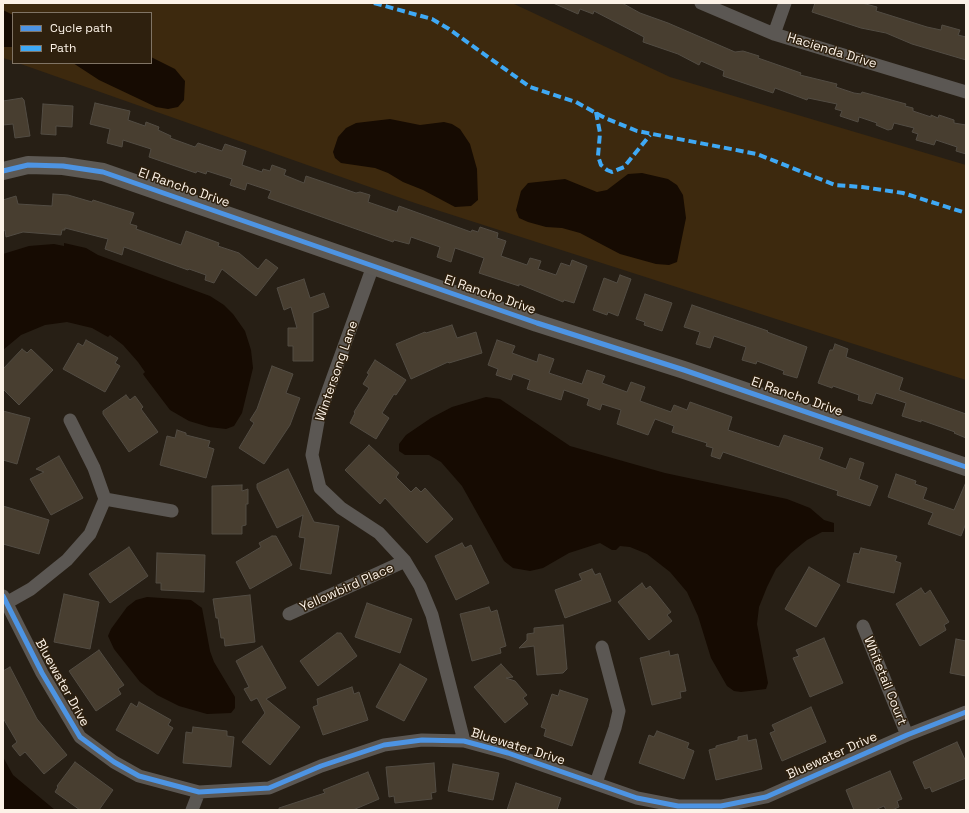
<!DOCTYPE html>
<html>
<head>
<meta charset="utf-8">
<style>
	body { margin:0 }
	#map { position:relative; width:969px; height:813px; overflow:hidden; background:#271f15; font-family:"Space Grotesk",sans-serif }
	canvas { display:block }
	.frame { position:absolute; inset:0; border:4px solid #fcf2e7; pointer-events:none }
	.legend { position:absolute; left:12px; top:12px; width:140px; height:52px; box-sizing:border-box; background:#2e200e; border:1px solid #807465; margin:0; padding:5px 7px; list-style:none; font-size:12px; color:#fcf2e7 }
	.legend li { display:flex; align-items:center; gap:8px; height:20px }
	.legend b { width:20px; border:1px solid #807465 }
</style>
</head>
<body>
<div id="map">
<canvas width="969" height="813"></canvas>
<div class="frame"></div>
<ul class="legend">
<li><b style="height:5px;background:#4d94e3"></b>Cycle path</li>
<li><b style="height:5px;background:#3fa9f5"></b>Path</li>
</ul>
</div>
<script>
const g = document.querySelector('canvas').getContext('2d');
g.lineJoin = 'round';
function fill(path, color) { g.fillStyle = color; g.fill(path, 'evenodd'); }
const shape = rows => new Path2D(rows.map(r => 'M' + r).join(''));
function strokePath(path, color, width, dash) { g.strokeStyle = color; g.lineWidth = width; g.lineCap = dash ? 'butt' : 'round'; g.setLineDash(dash || []); g.stroke(path); }
function drawText(font, color, halo, rows, align = 'center') {
  g.font = font + ' "Space Grotesk",sans-serif'; g.lineWidth = 3; g.setLineDash([]); g.textBaseline = 'middle'; g.strokeStyle = halo; g.fillStyle = color; for (const [text, x, y, turn = 0] of rows) {
    g.save(); g.translate(x, y); g.rotate((+turn || 0) * Math.PI / 180); g.textAlign = isNaN(turn) ? turn : align; if (halo) g.strokeText(text, 0, 0); g.fillText(text, 0, 0); g.restore();
  }
}
fill(shape([
	[3,3,512,3,670,77,966,165,966,380,415,203,18,63,151,63,151,13,13,13,13,61,3,58]
]), '#3d290e');
fill(shape([
	[3,10,13,15,13,47,3,47],
	[151,57,175,69,185,81,184,100,178,107,168,109,156,107,99,80,73,63,151,63],
	[390,119,420,125,444,122,452,124,460,129,470,144,477,169,478,200,471,206,455,207,423,190,403,182,388,173,375,168,341,163,335,158,333,152,338,137,346,128,356,123],
	[642,173,668,179,677,185,683,195,686,218,677,262,669,265,656,264,620,254,580,233,562,228,546,227,528,222,519,218,516,210,521,191,528,183,565,179,597,192,607,190,628,174],
	[64,243,86,248,98,255,210,296,224,305,233,314,245,331,251,350,253,368,242,413,234,426,226,429,209,427,189,421,170,410,145,377,143,374,145,372,138,362,123,345,110,335,108,337,92,328,67,322,45,325,21,335,3,350,3,254,29,246,54,244,64,246],
	[486,397,500,399,570,446,665,473,787,499,810,508,824,520,834,523,834,532,822,532,807,540,791,553,776,569,767,587,759,607,757,624,768,683,766,689,741,692,734,691,727,686,711,658,698,616,687,592,670,572,647,554,630,547,620,546,616,550,612,550,600,543,569,553,543,568,530,571,513,568,504,561,462,486,441,462,429,455,405,455,399,451,399,444,406,435,431,418,452,407],
	[147,597,191,600,202,608,210,651,214,662,235,697,235,708,231,713,207,714,179,706,157,695,140,682,114,649,108,636,111,629,127,607,136,600],
	[3,757,13,775,55,810,3,810]
]), '#160b02');
const building = shape([
	[553,3,622,3,640,13,668,23,735,52,743,51,759,56,758,58,801,73,800,75,837,84,836,87,854,93,861,94,862,92,906,104,905,106,913,108,913,111,931,117,931,115,938,118,939,115,954,120,954,123,966,125,966,154,956,151,957,147,936,140,934,145,916,140,918,134,912,132,914,128,894,123,892,129,888,130,876,125,877,123,859,117,858,122,840,116,842,111,835,109,837,104,808,98,807,100,775,88,773,93,723,76,724,71,701,61,699,65,678,54,643,42,644,37,594,11,593,14,580,9,578,14,553,3],
	[815,3,862,3,877,7,876,11,927,27,941,30,942,25,960,30,958,35,966,37,966,60,912,44,886,33,861,28,812,12,815,3],
	[22,98,24,100,30,136,15,138,13,124,3,125,3,101,22,98],
	[95,103,130,111,128,120,145,126,146,122,159,127,158,130,171,136,170,138,195,147,198,143,222,151,225,144,246,151,242,165,262,172,263,169,270,171,272,165,286,170,284,175,304,183,306,176,356,193,360,192,370,195,368,202,397,212,399,206,471,232,472,230,478,232,480,227,498,233,497,238,506,241,501,256,527,265,530,258,541,261,538,269,556,275,561,263,570,266,572,260,587,266,574,303,564,300,563,302,519,284,519,286,479,273,484,258,455,248,451,262,437,257,440,247,411,237,409,244,394,240,393,242,268,198,271,191,247,183,245,190,230,185,232,179,207,171,206,174,197,171,196,173,149,157,151,149,123,140,122,147,107,143,110,129,90,124,95,103],
	[43,104,73,106,72,127,56,126,56,135,41,134,43,104],
	[53,194,68,195,92,202,93,200,134,213,130,224,137,226,136,229,181,245,186,231,219,243,218,246,239,253,258,269,266,259,278,268,256,296,222,269,214,283,205,280,206,275,189,269,188,270,124,247,122,255,105,249,108,239,65,228,65,230,62,230,61,235,23,232,6,237,5,230,3,231,3,200,16,196,18,204,52,206,53,194],
	[620,275,631,279,618,316,608,312,607,315,593,310,604,278,617,283,620,275],
	[304,279,310,298,324,293,329,307,313,313,313,361,293,361,293,346,288,346,288,328,297,328,291,307,284,310,277,288,304,279],
	[645,294,672,303,662,331,644,325,645,322,636,319,645,294],
	[692,305,768,331,767,332,807,347,797,378,783,374,784,371,757,361,756,364,742,360,746,347,714,336,710,348,696,344,700,332,684,327,692,305],
	[452,325,457,338,476,332,482,353,449,363,448,362,411,379,396,344,425,332,426,333,452,325],
	[86,340,118,358,115,363,120,366,105,392,63,369,78,343,83,346,86,340],
	[497,340,515,346,512,353,537,362,539,354,554,359,549,373,582,384,587,370,605,376,602,383,627,392,631,382,645,387,640,401,671,412,674,405,687,410,690,402,732,417,728,430,779,447,784,435,823,448,819,459,846,469,850,458,864,463,859,479,878,486,870,506,837,495,838,491,723,452,720,459,711,456,713,448,706,446,707,443,672,432,674,426,655,419,648,435,617,424,621,410,602,404,600,410,587,405,589,399,564,390,561,400,527,389,530,380,513,374,511,380,496,375,498,369,488,365,497,340],
	[835,344,848,349,846,357,903,378,899,390,966,414,966,438,954,433,955,432,921,420,921,422,902,416,906,403,876,393,872,404,858,400,859,395,833,386,832,388,818,383,830,350,833,350,835,344],
	[22,349,27,353,31,349,53,370,19,405,3,389,3,369,22,349],
	[375,360,406,380,396,395,394,394,382,413,389,418,376,439,350,423,355,413,354,412,369,388,363,384,369,374,367,373,375,360],
	[272,366,293,374,286,393,300,398,290,425,264,464,239,448,254,423,250,420,257,409,272,366],
	[126,395,130,400,135,396,143,407,141,409,158,432,129,452,103,414,103,411,126,395],
	[3,411,30,418,17,464,3,460,3,411],
	[177,430,186,433,186,435,210,441,208,447,214,449,206,478,160,465,167,436,175,438,177,430],
	[369,445,399,473,396,477,411,492,416,487,421,492,425,488,453,519,427,543,385,498,380,504,345,470,369,445],
	[59,456,83,498,51,515,30,479,44,472,36,469,59,456],
	[288,469,314,522,339,526,331,574,300,569,305,538,299,537,303,515,277,528,257,488,257,484,288,469],
	[896,474,916,481,915,484,927,488,923,499,954,510,966,482,966,523,961,536,928,524,933,513,888,497,896,474],
	[242,485,242,491,248,489,248,504,246,504,246,525,242,526,242,534,212,534,212,486,242,485],
	[3,506,49,520,39,554,3,544,3,506],
	[272,536,276,536,292,565,250,589,236,562,261,547,259,543,272,536],
	[462,543,465,548,471,545,489,583,456,600,435,556,462,543],
	[129,547,148,576,110,603,89,574,129,547],
	[861,548,897,556,895,561,901,563,894,593,847,582,854,553,859,554,861,548],
	[157,553,205,555,204,592,161,590,161,583,156,583,157,553],
	[809,567,840,585,816,627,785,609,809,567],
	[592,569,595,575,600,573,611,601,565,618,555,590,582,580,579,574,592,569],
	[642,583,646,589,650,586,656,593,671,612,667,615,672,621,649,640,618,602,642,583],
	[921,588,925,594,930,590,949,622,944,625,946,630,920,646,896,604,921,588],
	[64,594,99,602,90,649,54,642,64,594],
	[250,595,255,642,225,646,224,638,221,638,218,618,216,618,213,599,250,595],
	[367,603,412,619,400,653,355,637,367,603],
	[489,607,491,612,497,610,506,646,500,648,501,653,472,661,460,614,489,607],
	[563,625,567,669,563,673,537,675,534,646,519,648,527,640,527,634,534,633,534,628,563,625],
	[337,633,341,633,357,656,318,686,300,661,337,633],
	[824,638,843,683,810,697,793,658,799,656,796,650,824,638],
	[956,639,966,641,966,676,950,673,956,639],
	[262,646,286,688,266,699,300,727,270,765,242,742,265,713,257,698,251,701,244,689,249,687,236,661,262,646],
	[99,650,124,685,118,689,121,694,96,711,69,671,99,650],
	[669,651,670,656,678,654,686,691,680,692,681,698,652,705,640,658,669,651],
	[400,664,427,679,404,721,376,707,400,664],
	[501,664,513,677,506,678,515,681,527,695,523,698,528,704,505,723,474,687,501,664],
	[10,667,37,719,67,755,44,774,25,752,20,756,12,746,17,742,3,718,3,671,10,667],
	[352,687,354,694,359,692,368,720,323,735,313,707,318,705,317,699,352,687],
	[560,690,588,699,572,746,544,736,546,729,541,727,552,694,558,696,560,690],
	[139,702,171,720,168,725,173,728,158,754,116,730,131,703,137,707,139,702],
	[811,707,826,742,782,761,770,733,775,731,772,725,811,707],
	[193,727,227,731,227,736,234,737,231,767,183,763,186,732,192,733,193,727],
	[657,731,689,743,687,748,694,751,684,779,639,763,649,735,654,737,657,731],
	[747,735,748,741,756,739,762,769,716,780,709,750,716,748,716,746,738,740,738,737,747,735],
	[957,742,966,762,966,778,932,792,930,787,925,789,913,762,957,742],
	[75,762,113,790,99,810,80,810,55,792,58,787,57,786,75,762],
	[434,763,436,792,431,793,432,799,395,803,394,796,389,797,386,767,434,763],
	[453,764,499,773,493,800,448,791,453,764],
	[890,771,902,799,897,801,899,807,892,810,886,810,884,806,875,810,854,810,846,790,890,771],
	[368,772,379,799,353,810,279,810,279,808,325,793,323,790,368,772],
	[516,783,561,798,557,810,507,810,516,783]
]);
fill(building, '#483e30');
strokePath(building, '#524c43', 1);
strokePath(shape([
	[701,3,774,34,966,92],
	[774,34,785,3],
	[373,266,319,416,312,455,320,488,341,508,379,533,405,561,420,586,432,615,464,741],
	[105,499,172,511],
	[3,596,42,673,80,737,114,762,139,776,199,792,269,788,321,766,384,745,422,740,464,741,508,753,637,798,678,806,721,806,766,797,907,735,966,712],
	[3,603,8,602,31,589,67,560,90,534,105,499,94,468,70,420],
	[289,614,405,561],
	[863,626,907,735],
	[596,783,615,728,619,711,602,647],
	[192,810,199,792]
]), '#5b5753', 13);
strokePath(shape([
	[3,171,28,165,63,166,103,172,537,323,684,370,966,467]
]), '#5d5954', 18);
strokePath(shape([
	[374,3,432,19,449,29,530,87,576,102,605,118,637,131,757,154,835,185,862,187,903,193,966,213],
	[596,112,600,133,598,156,601,165,607,170,612,172,624,167,650,135]
]), '#3fa9f5', 4, [8, 4]);
strokePath(shape([
	[3,171,28,165,63,166,103,172,537,323,684,370,966,467],
	[3,596,42,673,80,737,114,762,139,776,199,792,269,788,321,766,384,745,422,740,464,741,508,753,637,798,678,806,721,806,766,797,907,735,966,712]
]), '#4d94e3', 5);
drawText('13px', '#fcf2e7', '#2e200e', [
	["Hacienda Drive",832,51,17],
	["El Rancho Drive",184,188,19],
	["El Rancho Drive",490,295,19],
	["Wintersong Lane",337,371,-71],
	["El Rancho Drive",797,397,19],
	["Yellowbird Place",347,588,-24],
	["Whitetail Court",885,681,68],
	["Bluewater Drive",62,683,61],
	["Bluewater Drive",518,747,17],
	["Bluewater Drive",832,756,-24]
]);
</script>
</body>
</html>
